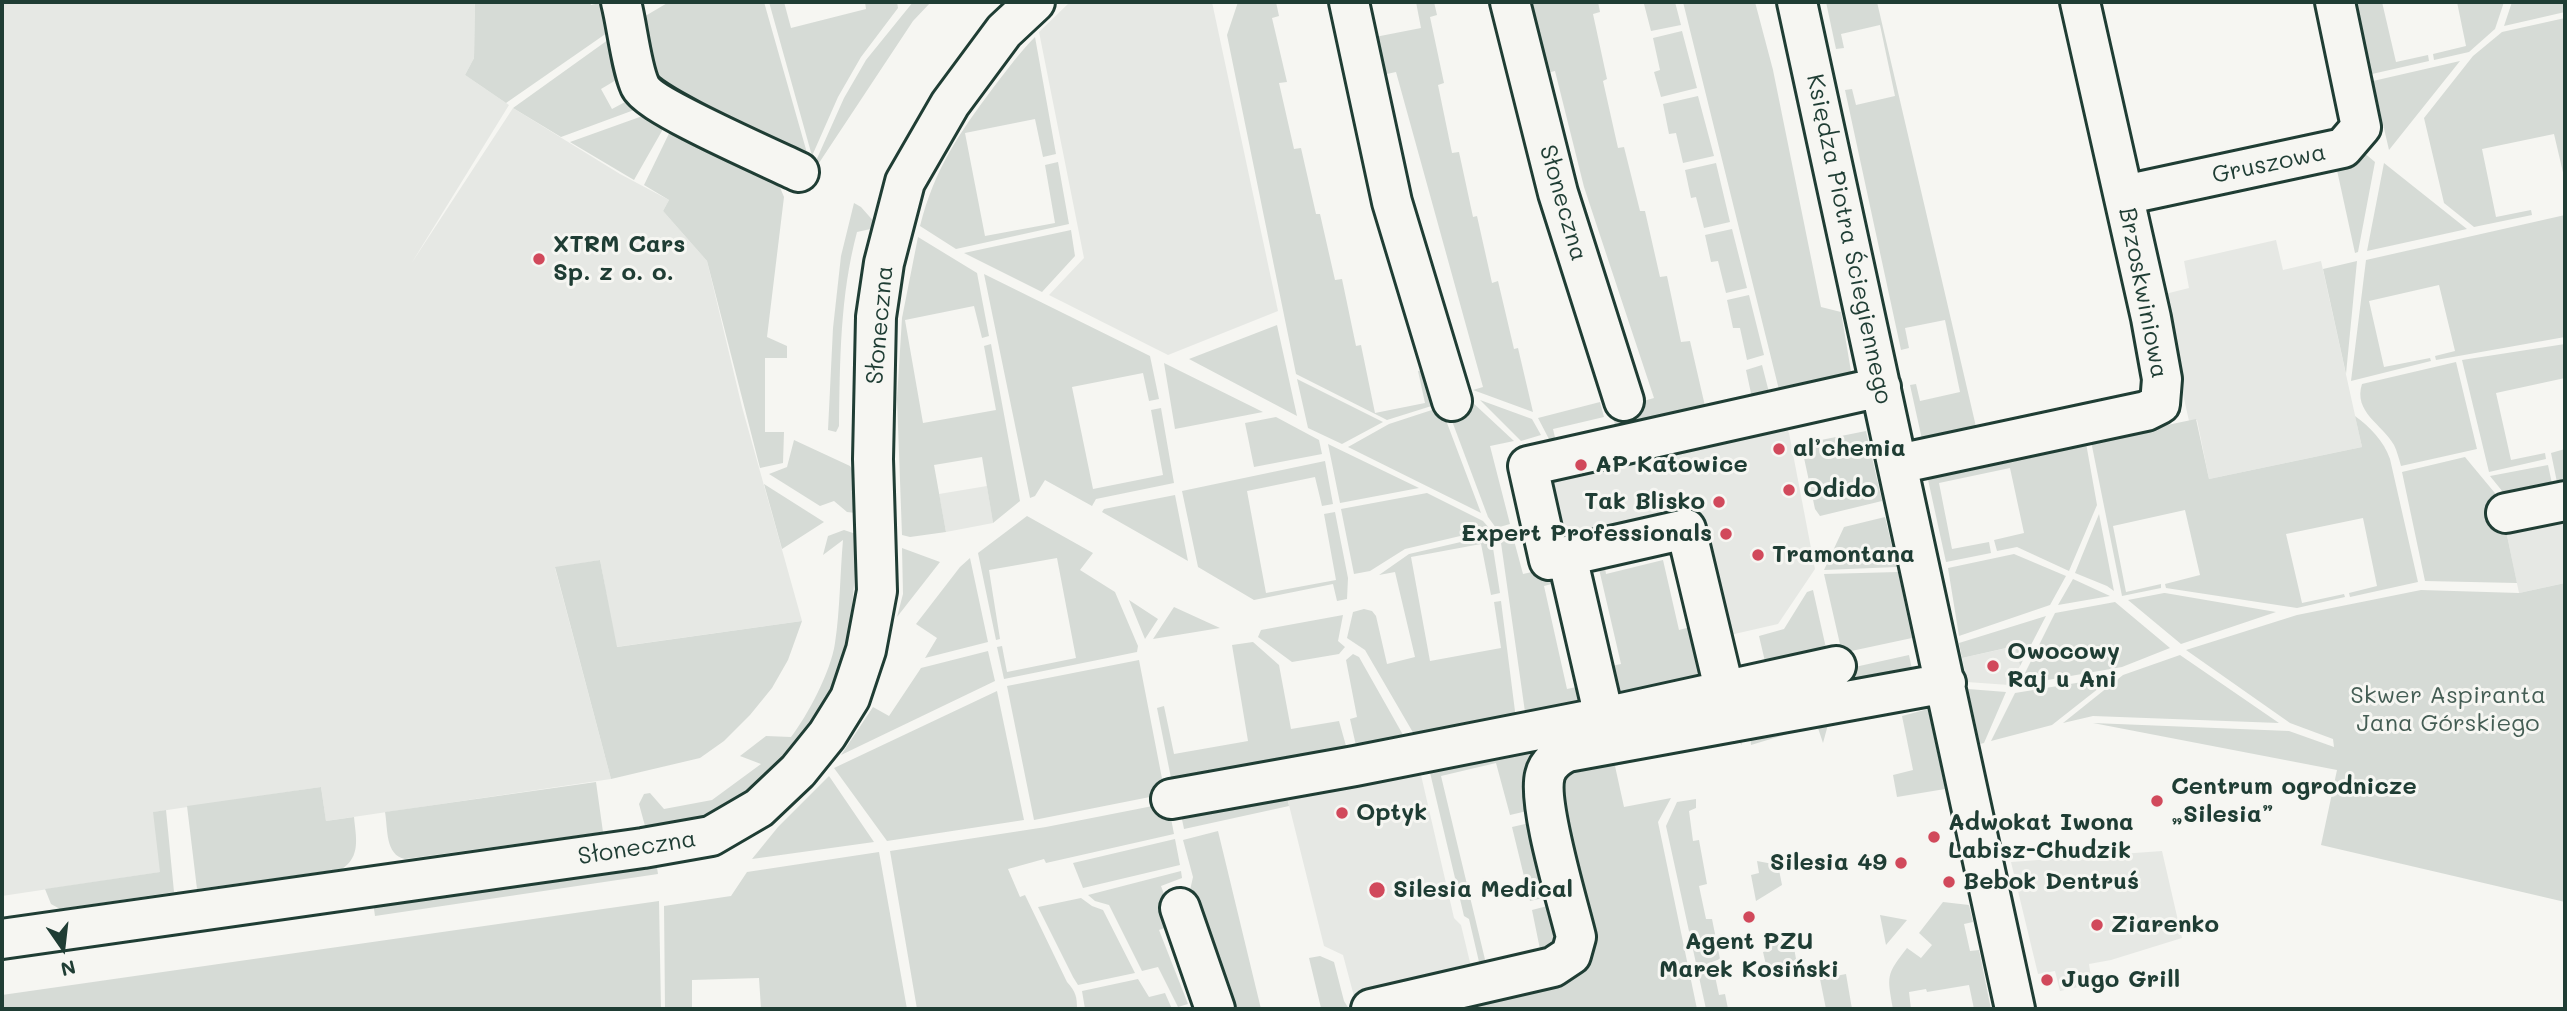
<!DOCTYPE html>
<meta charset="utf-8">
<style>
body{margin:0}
#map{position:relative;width:2567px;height:1011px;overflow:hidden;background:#f6f6f2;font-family:Mali,sans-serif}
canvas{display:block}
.frame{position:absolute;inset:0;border:4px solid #1f3d34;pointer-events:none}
.north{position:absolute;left:28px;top:913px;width:70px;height:70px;-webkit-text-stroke:5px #f6f6f2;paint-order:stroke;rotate:166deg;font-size:19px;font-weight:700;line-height:28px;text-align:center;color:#1f3d34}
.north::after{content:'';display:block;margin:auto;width:24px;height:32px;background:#1f3d34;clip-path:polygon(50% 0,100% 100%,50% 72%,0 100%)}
</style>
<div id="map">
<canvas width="2567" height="1011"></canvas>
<div class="frame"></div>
<div class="north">N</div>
</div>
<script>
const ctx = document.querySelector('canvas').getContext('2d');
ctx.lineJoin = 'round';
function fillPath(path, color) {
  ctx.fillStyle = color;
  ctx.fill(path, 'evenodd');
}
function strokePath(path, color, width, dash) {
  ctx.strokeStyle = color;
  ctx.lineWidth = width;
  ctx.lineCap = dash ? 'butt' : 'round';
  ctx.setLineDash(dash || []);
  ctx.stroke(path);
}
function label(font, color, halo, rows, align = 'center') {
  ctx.font = font + ' Mali,sans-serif';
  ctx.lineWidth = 6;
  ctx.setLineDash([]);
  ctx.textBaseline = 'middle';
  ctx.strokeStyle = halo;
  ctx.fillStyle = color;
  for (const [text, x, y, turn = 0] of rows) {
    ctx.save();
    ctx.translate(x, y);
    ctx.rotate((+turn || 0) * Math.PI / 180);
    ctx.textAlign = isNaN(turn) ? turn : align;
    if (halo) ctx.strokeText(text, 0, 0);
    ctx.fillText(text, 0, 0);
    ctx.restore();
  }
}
fillPath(new Path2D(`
 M2,2H475L474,58L465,75L509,105L411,264L513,108L620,174L669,200L663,211L707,261L742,407L802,621L616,647L600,560L555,568L611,779L326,821L321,787L154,812L161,872L2,896Z
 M1070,2H1212L1278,311L1168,355L1049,295L1084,258L1039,32Z
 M2276,240L2283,270L2321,261L2362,447L2209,479L2197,420L2189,421L2161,295L2189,288L2184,261Z
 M1779,415L1789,433L1815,569L1778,624L1717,638L1689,524L1552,554L1532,470Z
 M987,486L993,523L946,532L939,494Z
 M2565,494V583L2519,593L2501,507Z
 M2016,646L2020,666L2009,685L1967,682L1962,658Z
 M1418,762L1454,918L1461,925L1474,979L1355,1000L1343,955L1324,946L1284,785Z
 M2162,851L2182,938L2111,960L2089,964L2092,984L2060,991L2055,971L2038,974L2011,862Z`), '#e6e8e4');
fillPath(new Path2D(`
 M475,2H590L591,5L604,2L617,26L506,103L465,75L474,58Z
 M669,2H764L809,160L654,94L630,25Z
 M769,2H784L791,28L866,9L865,2H897L898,8L861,57L838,97L812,156Z
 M913,2H931L913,21L817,166L815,163L844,98L866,60Z
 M1238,2H1276L1279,16L1272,18L1287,82L1279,83L1294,149L1301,148L1316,214H1320L1335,280L1342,279L1356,346L1361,345L1375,413L1425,403L1418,371L1430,368L1441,403L1387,420L1296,374L1227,35Z
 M1416,2H1434L1437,15L1430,17L1444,83L1438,85L1452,153L1459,152L1473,217L1477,216L1492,283L1498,281L1514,349L1518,348L1533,412L1473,390L1483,387L1396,72L1368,78L1370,38L1421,28Z
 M1521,2H1598L1600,12L1593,14L1607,79L1603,81L1618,148L1624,147L1640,211H1645L1660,277L1667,276L1681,342L1690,341L1705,406L1752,398L1746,370L1762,365L1772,404L1616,431L1612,410L1654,398L1584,187L1555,71L1538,75Z
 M1649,2H1675L1681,25L1651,31L1644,4Z
 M1683,2H1755L1773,70L1821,307L1841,312L1854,389L1783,406Z
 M1826,2H1877L1977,431L1923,444L1910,385L1916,384L1920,401L1960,392L1945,320L1905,328L1909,348L1901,350L1845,90L1852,89L1856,105L1895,96L1880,25L1841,34L1844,48L1836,49Z
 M2355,2H2382L2396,62L2428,55L2429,61L2372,74Z
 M2457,2H2504L2495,29L2469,52L2434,60L2433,54L2466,46Z
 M2512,2H2565V12L2504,26Z
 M2565,18V181L2554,134L2482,149L2496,217L2531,210L2532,215L2474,227L2444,203L2424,118L2473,56L2502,32Z
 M1682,31L1697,88L1661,97L1654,72L1660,70L1653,38Z
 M619,32L628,73L601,89L612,109L640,94L653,103L561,137L513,108Z
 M1035,37L1056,154L1043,157L1035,119L965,133L985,236L1055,223L1045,165L1058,162L1069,224L956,249L920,226C935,168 958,135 993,88C1007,70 1019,53 1035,37Z
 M2460,61L2389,150L2373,81Z
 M1698,96L1714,156L1683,163L1676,133L1669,134L1663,104Z
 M662,109L671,115L634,180L570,142Z
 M677,117L780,181L779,185L784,197L767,337L787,346V358H765V432H784L783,463L760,468L707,261L663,211L669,200L644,185Z
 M2356,146L2375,162L2358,252L2355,253L2335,161Z
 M1716,163L1730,222L1704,228L1696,197L1691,198L1685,170Z
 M2384,163L2467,229L2367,251Z
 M854,203L861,207L876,224L875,228L857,232C840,296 840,360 839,426L836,432L828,430L833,328L841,256Z
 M2565,215V337L2436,360L2435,356L2455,351L2439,285L2369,301L2384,367L2430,358L2431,361L2351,381L2366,260Z
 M1732,229L1747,288L1726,293L1718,261L1711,262L1705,235Z
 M1071,230L1075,256L1042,292L964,253Z
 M918,237L977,273L989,336L982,338L974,306L905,320L923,423L996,410L984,346L991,344L1020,501L993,523L982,457L934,465L946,532L910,537L902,535L897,399L902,318Z
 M2357,261L2346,374L2323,269Z
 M984,274L1150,356L1159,399L1149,401L1143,373L1072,387L1093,489L1163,475L1151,410L1161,408L1174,483L1096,499L1092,506L1045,480L1035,496L1030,498Z
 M1749,295L1764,355L1747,360L1740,328H1733L1727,300Z
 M1277,325L1297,416L1189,359Z
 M2565,344V378L2496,393L2511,460L2545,453L2546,459L2489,472L2462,360Z
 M2456,362L2477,449L2401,466C2399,459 2397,451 2394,445C2382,424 2353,412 2362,384Z
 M1164,363L1263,412L1175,429Z
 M1297,379L1383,422L1342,444L1308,428Z
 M1480,400L1532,419L1541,435L1521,441Z
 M1471,401L1514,441L1490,446L1510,524L1496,528L1488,517L1446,405Z
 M1600,402L1604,417L1553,429L1557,446L1550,441L1538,418Z
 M1441,407L1481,513L1348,447L1389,424Z
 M2355,416C2370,427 2384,441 2390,459L2418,582L2350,597L2349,593L2377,586L2363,518L2286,534L2302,603L2344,594L2345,597L2297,608L2166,588L2165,584L2200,575L2185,510L2113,526L2126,592L2161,584V588L2122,596L2091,441L2196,419L2209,479L2362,447Z
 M1276,417L1319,440L1322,454L1254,467L1245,423Z
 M1866,431L1882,501L1820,516L1815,509L1801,444Z
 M794,440L850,466L856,476V513L847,512L834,501L820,506L769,474L787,467Z
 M2086,443L2097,505L2069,571L2017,547L1997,551L1994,540L2024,533L2010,468L1939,483L1952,549L1989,542L1991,553L1946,562L1927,475Z
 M1328,444L1419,488L1340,503Z
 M2565,449V490L2559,492L2551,453Z
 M2465,457L2504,504L2501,507L2517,583L2425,581L2402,472Z
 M1325,461L1333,504L1322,506L1315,477L1247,491L1266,593L1336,580L1324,514L1335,512L1348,578L1347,599L1337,601L1333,584L1254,600L1198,567L1182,491Z
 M2548,465L2554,493L2511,502L2490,476Z
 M764,484L824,522L782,549Z
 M1427,493L1483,521L1490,529L1405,549L1370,571L1354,574L1341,509Z
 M1175,495L1188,561L1102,512L1104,509Z
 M2099,514L2114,591L2107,586L2075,573Z
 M1027,516L1093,553L1080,570L1115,592L1138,646L1137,652L1004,679L997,647L1002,646L1007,672L1076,658L1057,558L989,570L1000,639L996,640L978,553Z
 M1885,517L1897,567L1824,570L1844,527Z
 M844,530L856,534C855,581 853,626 839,671C825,714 762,787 722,807C698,820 671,823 645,826L639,804L644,794L650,793L664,809L712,800L761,764L740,756L766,736L791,737C808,715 831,671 835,643C840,610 840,574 843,540L823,555L828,536Z
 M1512,533L1523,574L1541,570L1563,581L1544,586L1567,689L1586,685L1593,713L1527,726L1500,536Z
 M1491,535L1500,593L1491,595L1481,544L1411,557L1430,661L1501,648L1494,602L1501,601L1517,727L1422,748L1365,650L1347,638L1353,612L1364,609L1372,611L1376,616L1387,664L1415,657L1395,572L1379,575L1409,554Z
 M902,548L940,562L897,617L903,594Z
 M2014,554L2066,576L2050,605L1959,636L1948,568Z
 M1603,555L1606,574L1663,560L1679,630L1698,625L1713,687L1612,709L1602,668L1621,664L1596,556Z
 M970,558L988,642L925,658L937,638L916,624L960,567Z
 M600,560L617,647L802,621L788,660L772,688L750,715L724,741L700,758L611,779L555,567Z
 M1898,572L1912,638L1842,653L1824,574Z
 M2073,579L2110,596L2058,605Z
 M2565,583V902L2321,845L2337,770L2093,723L2289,731L2334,747L2333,739L2290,723L2186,650L2297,615L2421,590L2519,593Z
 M1813,590L1828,657L1767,670L1759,636L1784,629L1807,592Z
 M2164,593H2165L2276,612L2181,644L2128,600Z
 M1129,600L1158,619L1145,639Z
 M2115,602L2170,648L2122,667L2019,685L2055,613Z
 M1174,607L1220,628L1153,639Z
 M1343,615L1338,641L1345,647L1339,654L1292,662L1258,637L1261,630Z
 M2046,616L2020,666L2015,646L1962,658L1959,643Z
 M1253,642L1279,665L1291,729L1339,721L1350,760L1174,793L1157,708L1164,706L1174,754L1248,741L1232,645Z
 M988,651L995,681L841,755L873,707L889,716L921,668Z
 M1353,654L1359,657L1411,749L1359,759L1350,719L1357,717L1346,660Z
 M1909,655L1915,683L1733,694Z
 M2180,655L2279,723L2093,716L2063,723L2123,675Z
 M1139,660L1165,794L1034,820L1007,686Z
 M2113,677L2052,725L1991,741L2015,693Z
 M1968,689L2006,692L1984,743L1980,744Z
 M997,691L1024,820L887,841L834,768Z
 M1928,709L1945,789L1897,797L1893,775L1913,770L1902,716Z
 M1829,721L1823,743L1817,725L1751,745L1750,734Z
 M1740,735L1742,745L1735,738L1615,766L1624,807L1671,798L1658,822L1697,1009H1451L1557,970L1555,772Z
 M1522,740L1532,742L1541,778L1540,808L1510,815L1496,763L1441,776L1488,972L1542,959L1532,910L1563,902L1571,939L1568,951L1550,963L1483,979L1469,919L1464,916L1427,760Z
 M829,776L874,842L752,859L778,827Z
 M596,782L603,832L405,859C385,855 388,829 385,812Z
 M1284,785L1289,806L1184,829L1179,805Z
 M321,787L326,821L354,817C356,838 361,856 342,869L197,889L187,806Z
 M1696,799V808L1689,811L1693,841L1699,840L1707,884L1699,886L1706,919H1712L1720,959L1712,962L1719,995L1725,994L1728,1009H1706L1666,826L1677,802Z
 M1168,803L1174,834L1046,863L1044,859L1008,869L1020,897L1025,895L1067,982C1076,992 1077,997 1077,1009H917L890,851L1046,827Z
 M166,810L174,892L60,909L51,904L45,889L160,872L153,812Z
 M1543,820L1561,894L1530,901L1512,827Z
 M1218,831L1261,1009H1220L1186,908L1193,877L1183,840Z
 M1175,839L1180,865L1083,888L1073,863Z
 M879,852L907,1009H761L759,978L692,980V1009H665L664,906L731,896L747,872Z
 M656,861L658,874L375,916L373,902Z
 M1757,861L1778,865L1782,885L1756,901L1751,875L1759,873Z
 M1181,871L1182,878L1161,886L1175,924L1159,930L1188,1004L1178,1007L1158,967L1142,971L1109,905L1095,901L1088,895Z
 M1081,898L1092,906L1103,910L1135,973L1078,985L1073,977L1038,907Z
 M659,901L661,1009H2V995Z
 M1943,902L1969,905L1973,922L1964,924L1970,951L1979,950L1991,1009H1974L1969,985L1927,992L1926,989L1909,992L1911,1009H1893C1887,975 1886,975 1907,948L1921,958L1932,945L1919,933Z
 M1880,915L1907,920L1886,945Z
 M1769,937L1793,942L1796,959L1769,978L1763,952L1772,950Z
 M1320,956L1334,962L1344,1001L1349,1009H1317L1321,1008L1309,958Z
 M1846,974L1852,1009H1826L1820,979Z
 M1138,979L1149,997L1165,993L1172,1009H1085L1082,991Z`), '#d6dbd6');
const minor = new Path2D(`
 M621,2C627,25 631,66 640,86C649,106 773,159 799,172
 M1349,2L1392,202L1452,401
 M1510,2L1558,193L1624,401
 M1797,2L2015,1009
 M2124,195L2343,148L2361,127L2335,2
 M1898,464L2146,411L2160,404L2162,379L2151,318L2080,2
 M2506,513L2565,501
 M1567,556L1604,717
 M1732,722L1686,529L1549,560L1528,466L1881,387
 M1171,799L1355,766L1604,717L1836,666
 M1180,908L1215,1009
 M2,939L643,848L711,836L759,808L798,771L827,735L850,698L866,650L877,591L873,459L876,317L884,263L905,182L950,104L1004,31L1035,2
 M1371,1009L1553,967L1571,955L1576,937C1568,903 1537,804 1545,775C1548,763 1557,757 1567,752L1946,683`);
strokePath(minor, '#1f3d34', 44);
strokePath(minor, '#f6f6f2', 38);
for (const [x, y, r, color] of [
 [539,259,7,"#d1495b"],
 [1779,449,7,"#d1495b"],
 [1581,465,7,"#d1495b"],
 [1789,490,7,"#d1495b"],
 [1719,502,7,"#d1495b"],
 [1726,534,7,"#d1495b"],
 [1758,555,7,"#d1495b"],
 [1993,666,7,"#d1495b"],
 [2157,801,7,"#d1495b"],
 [1342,813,7,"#d1495b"],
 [1934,837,7,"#d1495b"],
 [1901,863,7,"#d1495b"],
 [1949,882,7,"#d1495b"],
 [1377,890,9,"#d1495b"],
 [1749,917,7,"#d1495b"],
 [2097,925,7,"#d1495b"],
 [2047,980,7,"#d1495b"]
]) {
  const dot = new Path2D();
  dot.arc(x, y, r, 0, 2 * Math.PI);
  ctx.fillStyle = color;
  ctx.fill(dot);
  strokePath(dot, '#f6f6f2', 2.5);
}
label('24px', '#1f3d34', '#f6f6f2', [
 ["Gruszowa",2269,164,-12],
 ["Słoneczna",1563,203,74],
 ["Księdza Piotra Ściegiennego",1849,239,78],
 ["Brzoskwiniowa",2143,293,79],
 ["Słoneczna",880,325,-85],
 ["Słoneczna",637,848,-9]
]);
label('bold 24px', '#1f3d34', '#f6f6f2', [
 ["XTRM Cars",553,245],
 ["Sp. z o. o.",553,273],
 ["al’chemia",1793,449],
 ["AP Katowice",1595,465],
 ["Odido",1803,490],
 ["Tak Blisko",1705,502,"right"],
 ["Expert Professionals",1712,534,"right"],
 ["Tramontana",1772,555],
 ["Owocowy",2007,652],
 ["Raj u Ani",2007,680],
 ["Centrum ogrodnicze",2171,787],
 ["„Silesia”",2171,815],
 ["Optyk",1356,813],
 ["Adwokat Iwona",1948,823],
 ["Labisz-Chudzik",1948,851],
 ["Silesia 49",1887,863,"right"],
 ["Bebok Dentruś",1963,882],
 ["Silesia Medical",1393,890],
 ["Ziarenko",2111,925],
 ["Agent PZU",1749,942,"center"],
 ["Marek Kosiński",1749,970,"center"],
 ["Jugo Grill",2061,980]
], 'left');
label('24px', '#445d54', '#f6f6f2', [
 ["Skwer Aspiranta",2448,696],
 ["Jana Górskiego",2448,724]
]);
</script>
